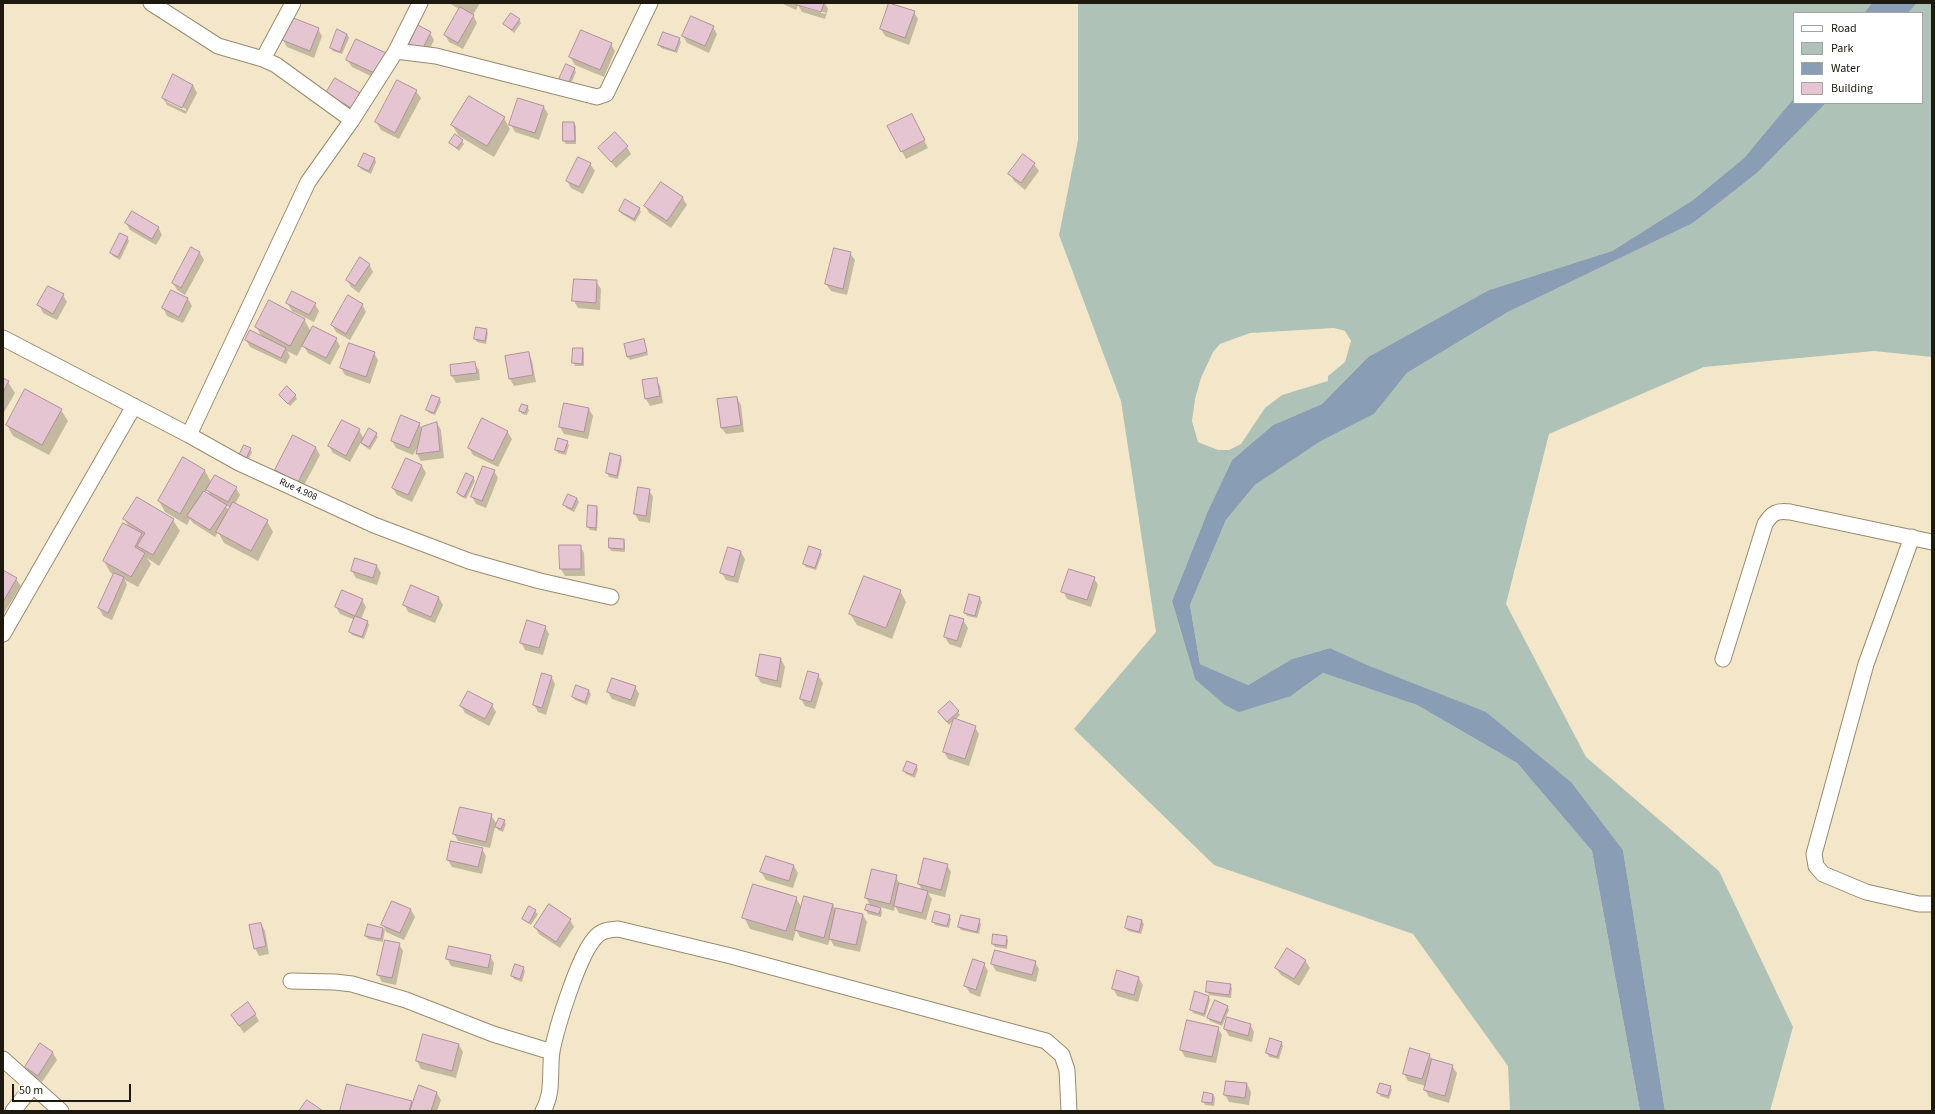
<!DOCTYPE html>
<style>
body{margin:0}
#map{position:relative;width:1935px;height:1114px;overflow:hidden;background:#f4e7c9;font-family:"Source Sans 3",sans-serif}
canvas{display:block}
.frame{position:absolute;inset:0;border:4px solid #1e190e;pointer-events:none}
.legend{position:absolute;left:1793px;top:12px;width:130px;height:92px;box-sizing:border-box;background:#fff;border:1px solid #a5a39f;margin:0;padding:5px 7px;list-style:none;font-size:12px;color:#1e190e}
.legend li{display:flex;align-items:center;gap:8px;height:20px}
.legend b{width:20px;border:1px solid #a5a39f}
.scale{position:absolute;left:12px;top:1084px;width:119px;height:18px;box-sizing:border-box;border:2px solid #1e190e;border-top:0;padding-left:5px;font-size:12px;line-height:14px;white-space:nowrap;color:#1e190e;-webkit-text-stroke:3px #fff;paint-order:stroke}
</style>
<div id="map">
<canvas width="1935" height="1114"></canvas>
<div class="frame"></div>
<ul class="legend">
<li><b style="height:5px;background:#fff"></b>Road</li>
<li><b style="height:11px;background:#afc2b7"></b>Park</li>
<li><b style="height:11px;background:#899db4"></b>Water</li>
<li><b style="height:11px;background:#e5c5d2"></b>Building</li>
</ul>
<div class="scale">50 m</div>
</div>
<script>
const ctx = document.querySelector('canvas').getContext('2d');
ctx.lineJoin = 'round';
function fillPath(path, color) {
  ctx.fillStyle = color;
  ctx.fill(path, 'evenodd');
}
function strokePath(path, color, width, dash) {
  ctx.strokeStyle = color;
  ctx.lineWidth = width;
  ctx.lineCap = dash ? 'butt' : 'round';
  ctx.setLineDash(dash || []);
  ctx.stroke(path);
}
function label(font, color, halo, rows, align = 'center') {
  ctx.font = font + ' "Source Sans 3",sans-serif';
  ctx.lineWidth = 3.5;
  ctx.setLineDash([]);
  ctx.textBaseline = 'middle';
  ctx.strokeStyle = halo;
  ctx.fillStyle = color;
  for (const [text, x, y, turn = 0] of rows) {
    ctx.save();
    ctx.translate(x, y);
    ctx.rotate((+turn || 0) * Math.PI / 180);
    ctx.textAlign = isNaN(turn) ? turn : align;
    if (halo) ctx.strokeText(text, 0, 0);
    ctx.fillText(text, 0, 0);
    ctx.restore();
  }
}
fillPath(new Path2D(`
 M1078,3H1872L1864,13H1794V98L1744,158L1693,200L1612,251L1489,290L1368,357L1322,404L1273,425L1232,460L1207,513L1172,601L1195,679L1291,696L1323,673L1417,705L1517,763L1592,851L1640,1111H1510L1508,1066L1413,934L1214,865L1074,729L1156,632L1121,401L1059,235L1078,140ZM1334,328L1345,331L1351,341L1345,362L1328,376V381L1282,395L1265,408L1241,444L1229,450H1218L1198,442L1192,421L1195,399L1201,378L1213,352L1220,344L1250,333Z
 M1917,3H1932V357L1874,351L1704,367L1549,434L1506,604L1586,757L1719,871L1793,1027L1770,1111H1665L1623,850L1572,783L1372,667L1330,648L1292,659L1248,685L1200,664L1190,605L1226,520L1255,485L1321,441L1374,414L1407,373L1508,312L1693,223L1757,173L1826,103H1922V13H1908Z`), '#afc2b7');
fillPath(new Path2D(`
 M1872,3H1917L1908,13H1864Z
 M1794,98V103H1826L1757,173L1693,223L1508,312L1407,373L1374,414L1321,441L1255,485L1226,520L1190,605L1200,664L1248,685L1292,659L1330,648L1372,667L1486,712L1572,783L1623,850L1665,1111H1640L1592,851L1517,763L1417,705L1323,673L1291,696L1239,712L1225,705L1195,679L1172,601L1207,513L1232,460L1273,425L1322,404L1368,357L1489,290L1612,251L1693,200L1744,158Z`), '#899db4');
fillPath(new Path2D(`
 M449,3H480L473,15L477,23L463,49L449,42L445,35L459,9Z
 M781,3H825L828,9L825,19L802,12L798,5L796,10ZM802,5L826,13L825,14L802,7Z
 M890,3L914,12L918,19L909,45L885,36L881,29Z
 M519,20L521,23L514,33L504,24Z
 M713,27L717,34L709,53L687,43L683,36Z
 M318,29L322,36L314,58L287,47L283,40Z
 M430,33L434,40L426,57L414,51L410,44Z
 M347,34L349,38L342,54L333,51L331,48Z
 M679,39L681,42L677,53L661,48L659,44Z
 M356,41L381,81L352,67L347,60Z
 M611,44L615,51L604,77L575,65L570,57Z
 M574,69L576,72L570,86L562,82L560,79Z
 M193,85L197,93L186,114L167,105L163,98ZM167,99L186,109V111L167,102Z
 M416,91L421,98L399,139L381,130L376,122Z
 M327,93L365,102L357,116Z
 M544,107L548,114L539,140L515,132L511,125Z
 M504,118L510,129L494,157L459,136L452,125Z
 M564,123H574L576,126V144H566L564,141Z
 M915,123L928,148L906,159L889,127Z
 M462,141L464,144L459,151L450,143Z
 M627,147L631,154L616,168L599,148Z
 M365,155L375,159L376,162L371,174L361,169L359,166Z
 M1023,156L1034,164L1039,171L1025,190L1014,181L1010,174Z
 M590,164L595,171L583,194L571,188L567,181Z
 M661,183L683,198L687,205L671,228L649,213L645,206Z
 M639,208L641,212L635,222L622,214L620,211Z
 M126,223L158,227L162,235L156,245L130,230Z
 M127,237L129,241L120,260L113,256L111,253Z
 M200,253L204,260L185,295L177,290L173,283Z
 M850,253L855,260L847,295L831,291L826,284Z
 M369,264L373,272L359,293L351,287L347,280Z
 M574,281H596L601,289L600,310L578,308L574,301Z
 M172,291L188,299L192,306L183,323L167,316L163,308Z
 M63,295L67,302L57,320L43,313L39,305Z
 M287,303L315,304L319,311L314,322L292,311Z
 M362,304L366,312L350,340L336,332L332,325Z
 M304,319L311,332L336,339L340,346L330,365L308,353L303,345L297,356L287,351L290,356L286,364L250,347L246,340L262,337L256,327Z
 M486,330L488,333L486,344L477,342L475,339Z
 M644,340L648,355L630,360L628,357Z
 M582,349L584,352V366H575L574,363Z
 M374,353L378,360L370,384L345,375L341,368Z
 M528,353L532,361L536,382L514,386L510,379L506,357Z
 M474,363L479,370L480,380L456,383L452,376L451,366Z
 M3,379L8,382L15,393L3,414Z
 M656,379L660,386L663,403L650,406L646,399Z
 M280,395H295L297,399L290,406Z
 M439,398L441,402L435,415L429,413L427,410Z
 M737,398L741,405L744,432L726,434L721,427Z
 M527,407L529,410L527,415L522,414L520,411Z
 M589,409L593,416L588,439L564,434L560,427Z
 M61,410L68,421L49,455L13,436L7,425Z
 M437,423L441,430L444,458L421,461L417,454L420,443L413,455L396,448L392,441L419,424L422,428Z
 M359,430L364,439L376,434L378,437L370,450L364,446L361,442L350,462L333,453L329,446Z
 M507,431L512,439L498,467L473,455L469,448Z
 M293,436L316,448L320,455L302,489L280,477L276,470Z
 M567,442L569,445L566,455L558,453L556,450Z
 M250,449L252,452L247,463L241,461Z
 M611,454L621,457L622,460L618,479L609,477L607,473Z
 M183,458L205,471L211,482L236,488L240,495L235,504L267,521L273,532L258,561L224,543L218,532L215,537L193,523L190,519L187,525L165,512L159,501ZM207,489L211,497L205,493ZM225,505L231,508L229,511Z
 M407,459L422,466L426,473L412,502L397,495L393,488Z
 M494,471L498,478L486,508L476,504L472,497Z
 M473,477L475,481L466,499L460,496L458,493Z
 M649,490L653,497L650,523L639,521L635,514Z
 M577,498L579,502L574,512L566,508L565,505Z
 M589,506L596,507L598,510L597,531L590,530L588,527Z
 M124,519L173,520L180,531L159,566L147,558L151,564L138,587L125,580L127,585L112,620L103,616L99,608L114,575L110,572L104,561L129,527Z
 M624,540L625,543V552L611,551L610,548Z
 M580,546L584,553L585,576H565L561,569Z
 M820,551L822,554L816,570L806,567L804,564Z
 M741,552L745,559L738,583L726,580L721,572Z
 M377,566L381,573L377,585L356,578L352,571Z
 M3,571L16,579L21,586L4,613Z
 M1094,578L1098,585L1091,607L1067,599L1063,591Z
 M411,587L439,598L443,605L435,623L408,612L404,604Z
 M900,591L906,602L892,639L857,625L850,614Z
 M970,596L980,598L982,602L977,618L967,616L965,612Z
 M362,600L366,607L361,619L367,621L369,625L364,639L352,635L350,632L355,620L340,614L336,607Z
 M963,620L968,628L961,648L949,644L945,637Z
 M545,627L549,634L543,655L525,650L521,642Z
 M761,655L781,659L785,667L781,688L761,683L757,676Z
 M818,675L823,683L815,709L805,706L801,699Z
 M551,676L555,684L546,715L538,712L534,705Z
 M635,687L639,694L635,707L612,699L608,692Z
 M589,691L591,694L587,705L575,700L573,697Z
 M492,705L496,712L489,726L465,713L461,706Z
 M939,712H958L960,715L955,720L975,727L979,734L969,766L948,759L944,752L954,720L949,725Z
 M916,766L918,769L915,778L906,774L904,771Z
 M491,815L496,823L490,848L458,841L454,834Z
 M504,821L506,824L503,832L498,830L496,827Z
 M482,849L486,856L482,874L452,867L448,860Z
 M947,865L951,872L945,897L928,893L932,899L926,920L899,913L895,906L894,911L880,907L882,912L881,917L868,914L866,910L870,906L866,897L896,876L900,885L922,890L919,884Z
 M794,866L798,873L793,888L766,880L761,872Z
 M796,898L802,908L833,904L836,911L863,915L867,922L860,952L834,946L830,939L828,945L800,937L796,930L793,941L750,929L744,917Z
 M393,902L411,910L415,917L404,940L386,932L385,929L383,942L368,939L366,936L368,926L385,929L382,925Z
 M529,907L538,914L531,925L523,919Z
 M949,916L951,919L949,928L935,925L933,921Z
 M570,920L574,927L560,948L539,934L535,927Z
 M979,920L981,924L979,934L961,930L959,927Z
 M1142,921L1144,924L1141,934L1128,931L1126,928Z
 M261,924L265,931L269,954L259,956L255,948Z
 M1006,937L1008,940L1007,949L995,947L993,944Z
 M399,944L403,951L396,985L382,982L378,974Z
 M490,956L494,963L492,975L451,966L447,958Z
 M1305,960L1310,968L1299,986L1281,975L1276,968Z
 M1035,962L1039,969L1036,982L996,971L992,964Z
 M984,964L988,971L980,997L970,993L965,986Z
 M523,968L525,971L522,982L514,979L512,976Z
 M1138,977L1143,985L1138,1002L1117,996L1113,988Z
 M1230,985L1232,988L1231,998L1209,995L1207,991Z
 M1209,997L1210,1000L1205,1017L1193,1013L1191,1009Z
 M1227,1006L1229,1010L1222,1026L1210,1021L1208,1018Z
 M255,1014L259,1021L244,1033L232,1016Z
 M1250,1024L1254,1032L1252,1042L1229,1036L1225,1029Z
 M1218,1028L1222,1035L1216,1063L1185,1057L1181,1050Z
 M424,1035L459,1045L463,1052L456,1078L421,1069L417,1061Z
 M1281,1042L1283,1046L1279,1059L1269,1057L1267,1053Z
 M40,1045L53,1053L57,1060L42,1082L30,1074L26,1067Z
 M1429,1055L1433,1060L1452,1066L1457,1073L1449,1103L1429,1097L1425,1090L1426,1086L1408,1081L1404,1074Z
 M1227,1082L1247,1084L1251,1092L1249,1105L1229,1102L1225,1095Z
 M1390,1087L1392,1090L1389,1099L1380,1096L1379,1093Z
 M437,1093L441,1100L437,1111H341L411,1102L413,1105Z
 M1213,1094L1215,1098L1214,1106L1205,1105L1203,1101Z`), '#0003');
const building = new Path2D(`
 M797,3H824L821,12L797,5Z
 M889,3L915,11L905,38L880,29Z
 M460,7L474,15L458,43L444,35Z
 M511,13L520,19L512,30L503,24Z
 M691,16L714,26L705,46L682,36Z
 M291,17L319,28L310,51L282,40Z
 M418,25L431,32L422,50L409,44Z
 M337,29L347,34L340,52L330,48Z
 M581,30L612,43L600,70L569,57Z
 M663,32L680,38L675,51L658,45Z
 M356,39L386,53L377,74L346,60Z
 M566,64L575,68L568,84L559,79Z
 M173,74L193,85L182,108L162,98Z
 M335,78L362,94L353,109L326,93Z
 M397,80L417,90L395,133L375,122Z
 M469,96L505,117L487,146L451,125Z
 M518,98L544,106L535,133L509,125Z
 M912,114L925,140L901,152L887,126Z
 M563,122H574L575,141H563Z
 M615,132L628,146L611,162L598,148Z
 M455,134L463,140L457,148L449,143Z
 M364,153L375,158L369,171L358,166Z
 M1023,154L1035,163L1021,183L1008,174Z
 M578,157L591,163L579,187L566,181Z
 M661,182L683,197L667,221L644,206Z
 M625,199L640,208L634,219L619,211Z
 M132,211L159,227L152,239L125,223Z
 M120,233L128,237L118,257L110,253Z
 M191,247L200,252L181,288L172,283Z
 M834,248L851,252L843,289L825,284Z
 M360,257L370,264L355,286L346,280Z
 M574,279L597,280L596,303L572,301Z
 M48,286L64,294L53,314L37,305Z
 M171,290L188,298L179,317L162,308Z
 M292,291L316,303L309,315L286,303Z
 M348,295L363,304L346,334L331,325Z
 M269,300L305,319L290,346L255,327Z
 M313,326L337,338L326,358L302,346Z
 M476,327L487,329L485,341L474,339Z
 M250,330L286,348L281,358L245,340Z
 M644,339L647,352L627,357L624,344Z
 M349,343L375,352L366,377L340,368Z
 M573,348H583L582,364L572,363Z
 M529,352L533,375L509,379L505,356Z
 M475,362L477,373L451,376L450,365Z
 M3,378L9,381L3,392Z
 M657,378L660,396L645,399L642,380Z
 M287,386L296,395L288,404L279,395Z
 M25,389L62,409L42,445L6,425Z
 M432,395L440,398L434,413L426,410Z
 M737,397L741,425L721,428L717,399Z
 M564,403L589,408L584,432L559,427Z
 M522,404L528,406L525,413L519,411Z
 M401,415L420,423L409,448L391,441Z
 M482,418L508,431L493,461L468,448Z
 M342,420L360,429L346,456L328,446Z
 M437,422L440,451L416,454L422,427Z
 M369,428L377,433L369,447L361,443Z
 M293,435L316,447L298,482L275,470Z
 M558,438L568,441L564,452L555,450Z
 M244,445L251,448L245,461L238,458Z
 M610,453L621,456L617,476L606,473Z
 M183,457L205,470L180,514L158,501Z
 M406,458L422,465L408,495L392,488Z
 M483,466L495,470L482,501L471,497Z
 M466,473L474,477L464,497L457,493Z
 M215,475L237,487L228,502L206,490Z
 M638,487L650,489L646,516L634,514Z
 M204,491L227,505L210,530L187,516Z
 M568,494L577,498L572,509L563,505Z
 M137,497L174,519L153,555L137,546L145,533L123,519Z
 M233,502L268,520L251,551L216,532Z
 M588,505L597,506L596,528L587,527Z
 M123,523L142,533L135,547L145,553L131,577L103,561Z
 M609,538L624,539V549L609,548Z
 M559,545H581V569H560Z
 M809,546L821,550L815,568L803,564Z
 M728,547L741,551L734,577L720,573Z
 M355,558L377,565L373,578L351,571Z
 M1069,569L1095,577L1087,600L1061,592Z
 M3,570L17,578L3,602Z
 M114,573L124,577L108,613L98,608Z
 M864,576L901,590L886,628L849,614Z
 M411,585L439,597L431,617L403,605Z
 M342,590L363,599L355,616L335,607Z
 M969,594L980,597L975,616L964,613Z
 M950,615L964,619L957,641L944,637Z
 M355,616L368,621L362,637L349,632Z
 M527,620L546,626L539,648L520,643Z
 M760,654L781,658L777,681L756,676Z
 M808,671L819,674L811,702L800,699Z
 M542,673L552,676L542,708L533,705Z
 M612,678L636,686L631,700L607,692Z
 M576,685L589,690L585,702L572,697Z
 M468,691L493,704L485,719L460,706Z
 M950,701L959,711L947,722L938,712Z
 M954,718L976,726L965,759L943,752Z
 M907,761L917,765L913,775L903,771Z
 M460,807L492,814L486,842L453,834Z
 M499,818L505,820L501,829L495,827Z
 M451,841L483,848L478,867L447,860Z
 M766,856L794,865L789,881L760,872Z
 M924,858L948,864L941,890L918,884Z
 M872,869L897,875L890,904L865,898Z
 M899,883L928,891L922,913L894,906Z
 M753,884L797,897L786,931L742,918Z
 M804,896L833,904L824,938L795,930Z
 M392,901L411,909L400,933L381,925Z
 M549,904L571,919L556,942L534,927Z
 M867,904L881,908L879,914L865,910Z
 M529,906L536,910L529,923L522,919Z
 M836,908L863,914L856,945L829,939Z
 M935,911L950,915L947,926L932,922Z
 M961,915L980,919L977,932L958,927Z
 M1128,916L1142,920L1139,932L1125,928Z
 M261,923L266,946L254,949L249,925Z
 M368,924L383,928L381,939L365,936Z
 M993,934L1007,936L1006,946L992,944Z
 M385,940L400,943L392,978L377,975Z
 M449,946L491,955L488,968L446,959Z
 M1287,948L1306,960L1294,979L1275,968Z
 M995,950L1036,961L1032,975L991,964Z
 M973,959L985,963L976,990L964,986Z
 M515,964L524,967L520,979L511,976Z
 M1117,970L1139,977L1134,995L1112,989Z
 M1207,981L1231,984L1229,995L1206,992Z
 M1195,991L1209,996L1204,1014L1190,1010Z
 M1215,1000L1228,1006L1221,1023L1207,1018Z
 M248,1002L256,1014L239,1026L231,1015Z
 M1227,1017L1251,1024L1248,1036L1224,1029Z
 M1187,1020L1219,1027L1212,1057L1180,1050Z
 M423,1034L459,1044L452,1071L416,1061Z
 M1270,1038L1282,1042L1277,1057L1266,1053Z
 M40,1043L53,1052L38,1076L25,1067Z
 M1410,1048L1430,1054L1422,1079L1403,1074Z
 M1432,1059L1453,1065L1445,1096L1424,1090Z
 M1226,1081L1247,1083L1245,1098L1224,1095Z
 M1380,1083L1391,1086L1388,1096L1377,1093Z
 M347,1084L412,1101L409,1111H340Z
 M419,1085L437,1092L431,1111H410Z
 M1204,1092L1213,1094L1212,1103L1202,1102Z
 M307,1100L323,1111H299Z`);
fillPath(building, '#e5c5d2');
strokePath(building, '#b0909d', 1);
const minor = new Path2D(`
 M151,3L218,46L263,59L276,65L352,120
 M396,51L436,56L597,97L606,94L650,3
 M263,59L293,3
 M3,338L189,435L239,463L374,525L469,561L540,581L611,597
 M189,435L308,182L352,120L396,51L420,3
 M1912,537L1866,664L1814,854L1816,866L1823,874L1866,892L1919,904H1932
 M3,634L134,406
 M1723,659L1765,524C1772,513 1777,510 1790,512L1932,542
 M291,981L335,982L352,984L406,1000L493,1034L552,1052
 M3,1059L61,1111
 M13,1111L33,1086
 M543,1111C554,1092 549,1072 552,1051C557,1026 578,958 594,939C601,930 608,930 618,929L731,956L1046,1041L1062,1055L1067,1070L1069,1111`);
strokePath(minor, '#978c70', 17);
strokePath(minor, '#fff', 15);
label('10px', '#1e190e', '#fff', [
 ["Rue 4.908",298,490,24]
]);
</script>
